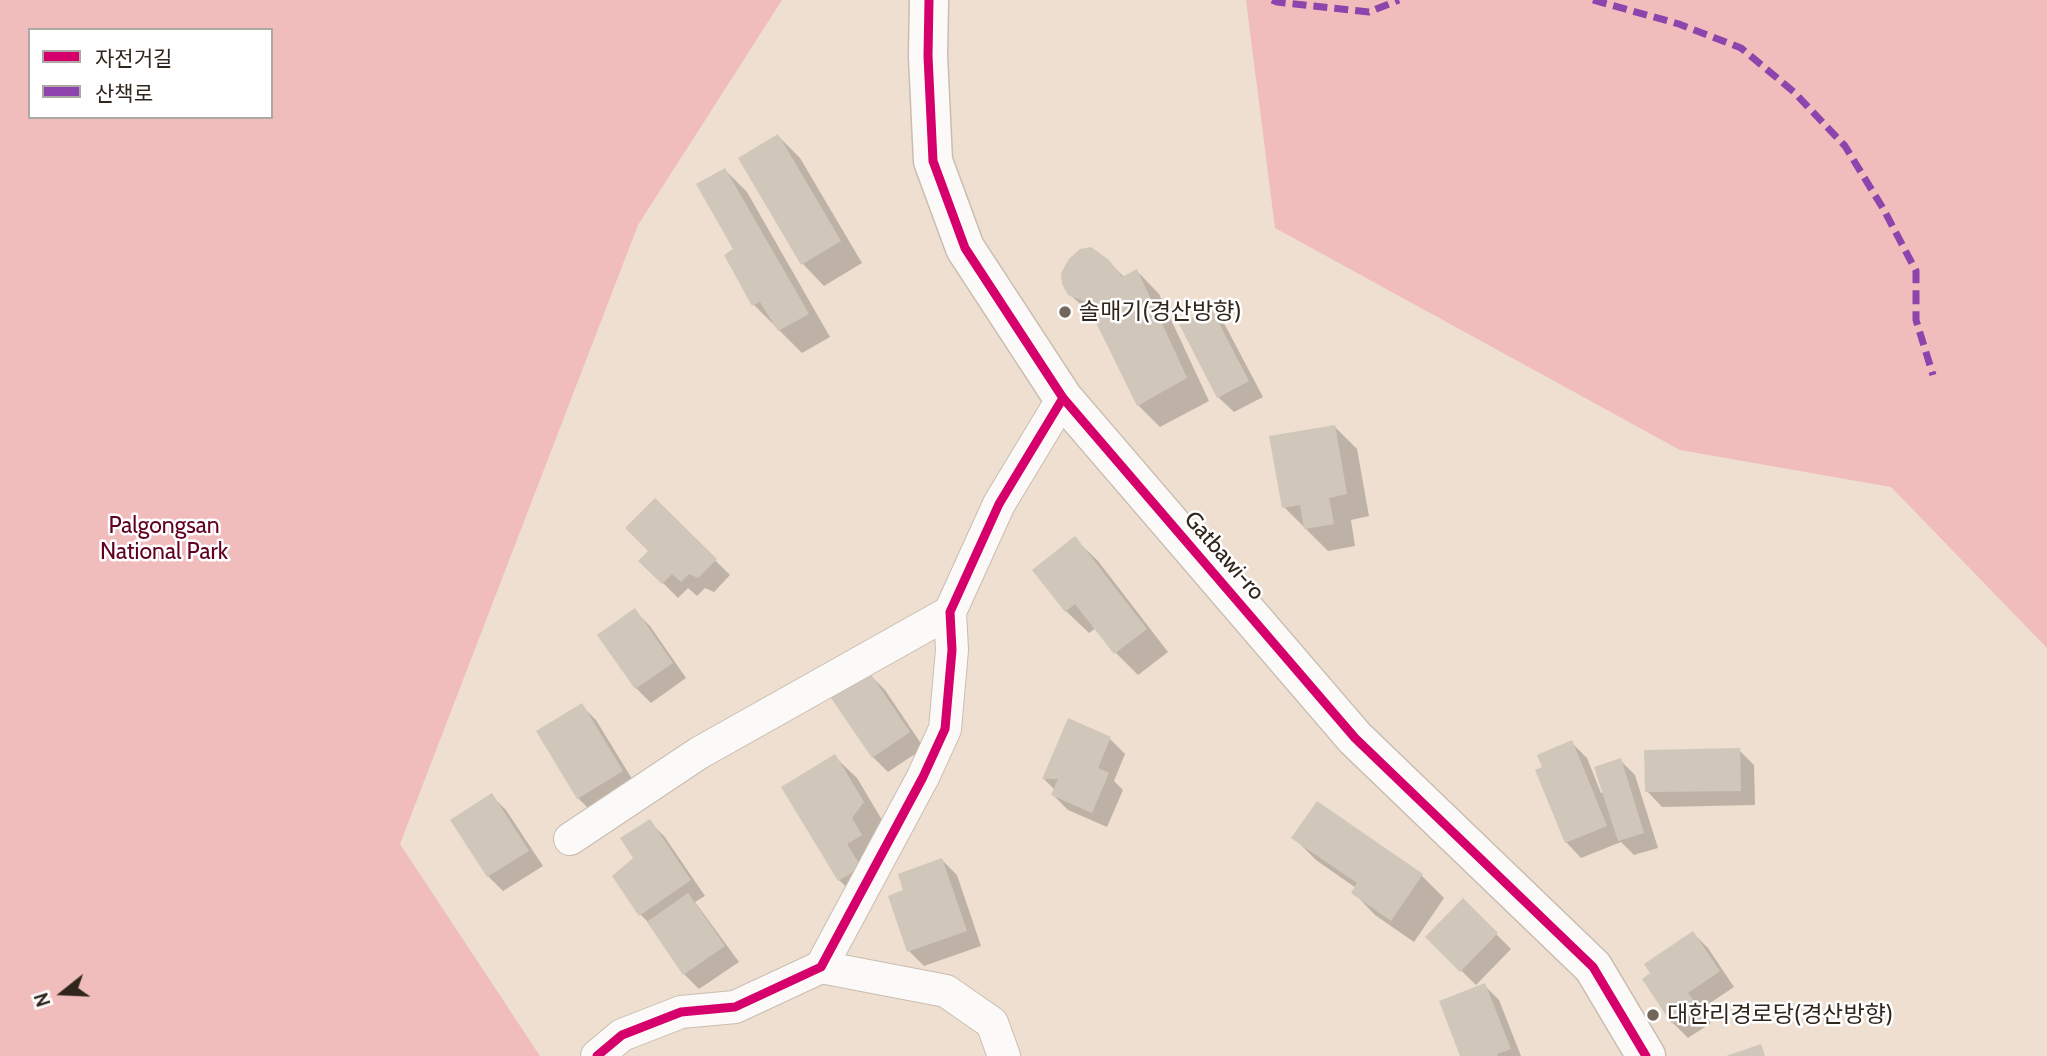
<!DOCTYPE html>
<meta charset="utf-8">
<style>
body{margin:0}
#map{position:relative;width:2047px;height:1056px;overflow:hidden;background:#eedfd0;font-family:Cabin,"Noto Sans KR",sans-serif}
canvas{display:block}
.legend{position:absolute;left:28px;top:28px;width:245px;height:91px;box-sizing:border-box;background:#fff;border:2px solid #aca8a4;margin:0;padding:9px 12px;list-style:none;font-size:21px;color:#30261c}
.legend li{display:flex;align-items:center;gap:14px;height:35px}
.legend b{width:35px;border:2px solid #aca8a4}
.north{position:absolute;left:28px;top:958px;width:70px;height:70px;-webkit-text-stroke:5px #fff;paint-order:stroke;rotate:252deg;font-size:19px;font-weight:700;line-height:28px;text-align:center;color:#30261c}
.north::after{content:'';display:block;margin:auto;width:24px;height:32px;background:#30261c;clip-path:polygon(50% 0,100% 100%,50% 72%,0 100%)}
</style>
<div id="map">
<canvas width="2047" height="1056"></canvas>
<ul class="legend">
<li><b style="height:9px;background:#d6006c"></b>자전거길</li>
<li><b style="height:9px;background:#8e44ad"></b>산책로</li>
</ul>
<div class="north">N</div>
</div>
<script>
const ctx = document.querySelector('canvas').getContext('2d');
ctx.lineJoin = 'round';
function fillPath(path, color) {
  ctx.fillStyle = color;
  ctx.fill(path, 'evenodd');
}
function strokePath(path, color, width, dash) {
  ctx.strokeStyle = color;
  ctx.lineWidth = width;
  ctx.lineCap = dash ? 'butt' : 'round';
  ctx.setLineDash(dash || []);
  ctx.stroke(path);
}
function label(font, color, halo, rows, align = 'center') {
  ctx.font = font + ' Cabin,"Noto Sans KR",sans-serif';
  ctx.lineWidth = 5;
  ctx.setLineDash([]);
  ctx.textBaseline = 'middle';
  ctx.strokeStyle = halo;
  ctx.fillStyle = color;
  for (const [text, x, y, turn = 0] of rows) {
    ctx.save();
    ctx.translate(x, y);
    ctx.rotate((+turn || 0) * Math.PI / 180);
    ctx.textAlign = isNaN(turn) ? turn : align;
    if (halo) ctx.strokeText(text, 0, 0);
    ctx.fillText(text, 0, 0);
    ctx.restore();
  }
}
fillPath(new Path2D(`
 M0,0H782L638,225L400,844L540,1056H0ZM30,30H271V117H30Z
 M1246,0H2047V648L1891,487L1680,450L1275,228Z`), '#f0bdbc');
fillPath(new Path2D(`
 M778,136L800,158L862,263L824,286L802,263Z
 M725,170L747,192L830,337L802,353L754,305L735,249Z
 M1108,261L1124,277L1137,271L1159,294L1209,401L1160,427L1138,405L1096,318L1069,294Z
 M1210,310L1225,325L1263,397L1234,412L1218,397Z
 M1334,426L1357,449L1369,516L1351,520L1355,546L1328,551L1284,507Z
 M655,501L730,575L714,592L705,588L697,596L688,588L678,598L641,561L650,551Z
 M1075,539L1098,561L1168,652L1138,675L1116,653L1096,628L1089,633L1066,611L1034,571Z
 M635,611L650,626L686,678L651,703L636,688Z
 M870,675L885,690L924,748L888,772L873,757Z
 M581,705L596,720L637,787L593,813L578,798Z
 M1069,720L1110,739L1125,754L1114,781L1123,790L1107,827L1068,810L1053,795L1055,790L1044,779Z
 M1572,743L1587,758L1601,793L1604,792L1620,760L1635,775L1658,848L1634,855L1621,842L1581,858L1566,842L1537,771Z
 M1739,750L1754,765L1755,805L1662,807L1647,791Z
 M834,756L857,778L885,825L868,867L882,890L862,902L839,880Z
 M491,795L506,810L543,866L503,891L488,876L452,820Z
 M649,821L664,836L705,896L695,902L739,962L699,989L684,974L652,926L641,915L635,858Z
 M1294,838L1422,876L1444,898L1414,942L1375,915L1353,892L1356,888L1316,860Z
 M942,860L957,875L981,946L924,966L909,951L905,892Z
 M1463,901L1511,949L1476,985L1427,937Z
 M1693,933L1708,948L1734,987L1701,1009L1711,1023L1688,1038L1673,1023L1644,980Z
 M1484,985L1499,1000L1521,1056H1462Z`), '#0003');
fillPath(new Path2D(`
 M778,134L841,241L801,265L738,158Z
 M725,168L809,314L778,331L760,302L752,306L724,255L733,249L696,184Z
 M1091,247L1109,260L1122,277L1137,269L1187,378L1137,406L1086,302L1068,295L1062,284L1061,273L1069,259L1080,249Z
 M1211,308L1249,381L1217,398L1179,324Z
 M1335,425L1347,494L1329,498L1334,524L1304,529L1300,505L1282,508L1269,436Z
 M655,498L717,559L698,578L689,574L681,582L672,574L662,584L638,561L648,551L625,528Z
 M1075,536L1147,629L1114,654L1075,604L1065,612L1032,570Z
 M635,608L673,663L635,689L597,635Z
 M870,673L910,732L872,758L831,698Z
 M582,703L623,771L577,799L536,731Z
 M1068,718L1111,737L1098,768L1109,773L1092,813L1051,795L1058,779H1042Z
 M1572,740L1607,826L1565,843L1535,770L1542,767L1537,755Z
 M1740,748L1741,791L1645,792L1644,750Z
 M835,754L864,802L852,818L862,835L847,844L861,867L838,881L781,787Z
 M1621,758L1644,833L1618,841L1594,767Z
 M492,793L529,851L487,877L450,820Z
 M1317,801L1423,874L1391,921L1351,893L1357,883L1291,838Z
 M650,819L691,880L639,916L612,876L633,858L620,838Z
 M942,858L967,931L907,952L888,896L903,890L898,874Z
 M688,893L725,946L683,975L647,922Z
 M1463,898L1498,933L1460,972L1425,937Z
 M1693,931L1720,971L1688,993L1698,1007L1672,1024L1642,979L1650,973L1644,964Z
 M1485,983L1511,1049L1497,1054L1498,1056H1460L1439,1001Z
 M1761,1044L1765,1056H1726Z`), '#d0c7ba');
const minor = new Path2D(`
 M570,839L699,753L950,612
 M821,967L946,991L992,1023L1004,1056
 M597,1056L622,1035L681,1012L735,1007L821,967L923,777L945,729L952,650L950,612L999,504L1063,398`);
const tertiary = new Path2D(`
 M929,0L928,56L933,161L965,248L1063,398L1355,738L1593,967L1646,1056`);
strokePath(minor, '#c9bdb1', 34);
strokePath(tertiary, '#c9bdb1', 41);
strokePath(minor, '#fcfaf8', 32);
strokePath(tertiary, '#fcfaf8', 38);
strokePath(new Path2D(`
 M1272,0L1277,2L1369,12L1399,0
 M1593,0L1679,24L1741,48L1794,92L1845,146L1884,210L1916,271V320L1933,375`), '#8e44ad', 7, [14, 7]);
strokePath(new Path2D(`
 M929,0L928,56L933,161L965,248L1063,398L1355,738L1593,967L1646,1056
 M597,1056L622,1035L681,1012L735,1007L821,967L923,777L945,729L952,650L950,612L999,504L1063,398`), '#d6006c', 9);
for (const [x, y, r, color] of [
 [1065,312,7,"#72675b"],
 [1653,1015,7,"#72675b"]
]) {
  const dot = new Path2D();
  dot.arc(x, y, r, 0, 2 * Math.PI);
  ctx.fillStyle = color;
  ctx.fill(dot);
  strokePath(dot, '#fff', 2.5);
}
label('23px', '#30261c', '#fff', [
 ["솔매기(경산방향)",1079,312],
 ["대한리경로당(경산방향)",1667,1015]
], 'left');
label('23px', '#620021', '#fff', [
 ["Palgongsan",164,526],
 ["National Park",164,552]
]);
label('23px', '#30261c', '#fff', [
 ["Gatbawi-ro",1224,556,49]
]);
</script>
